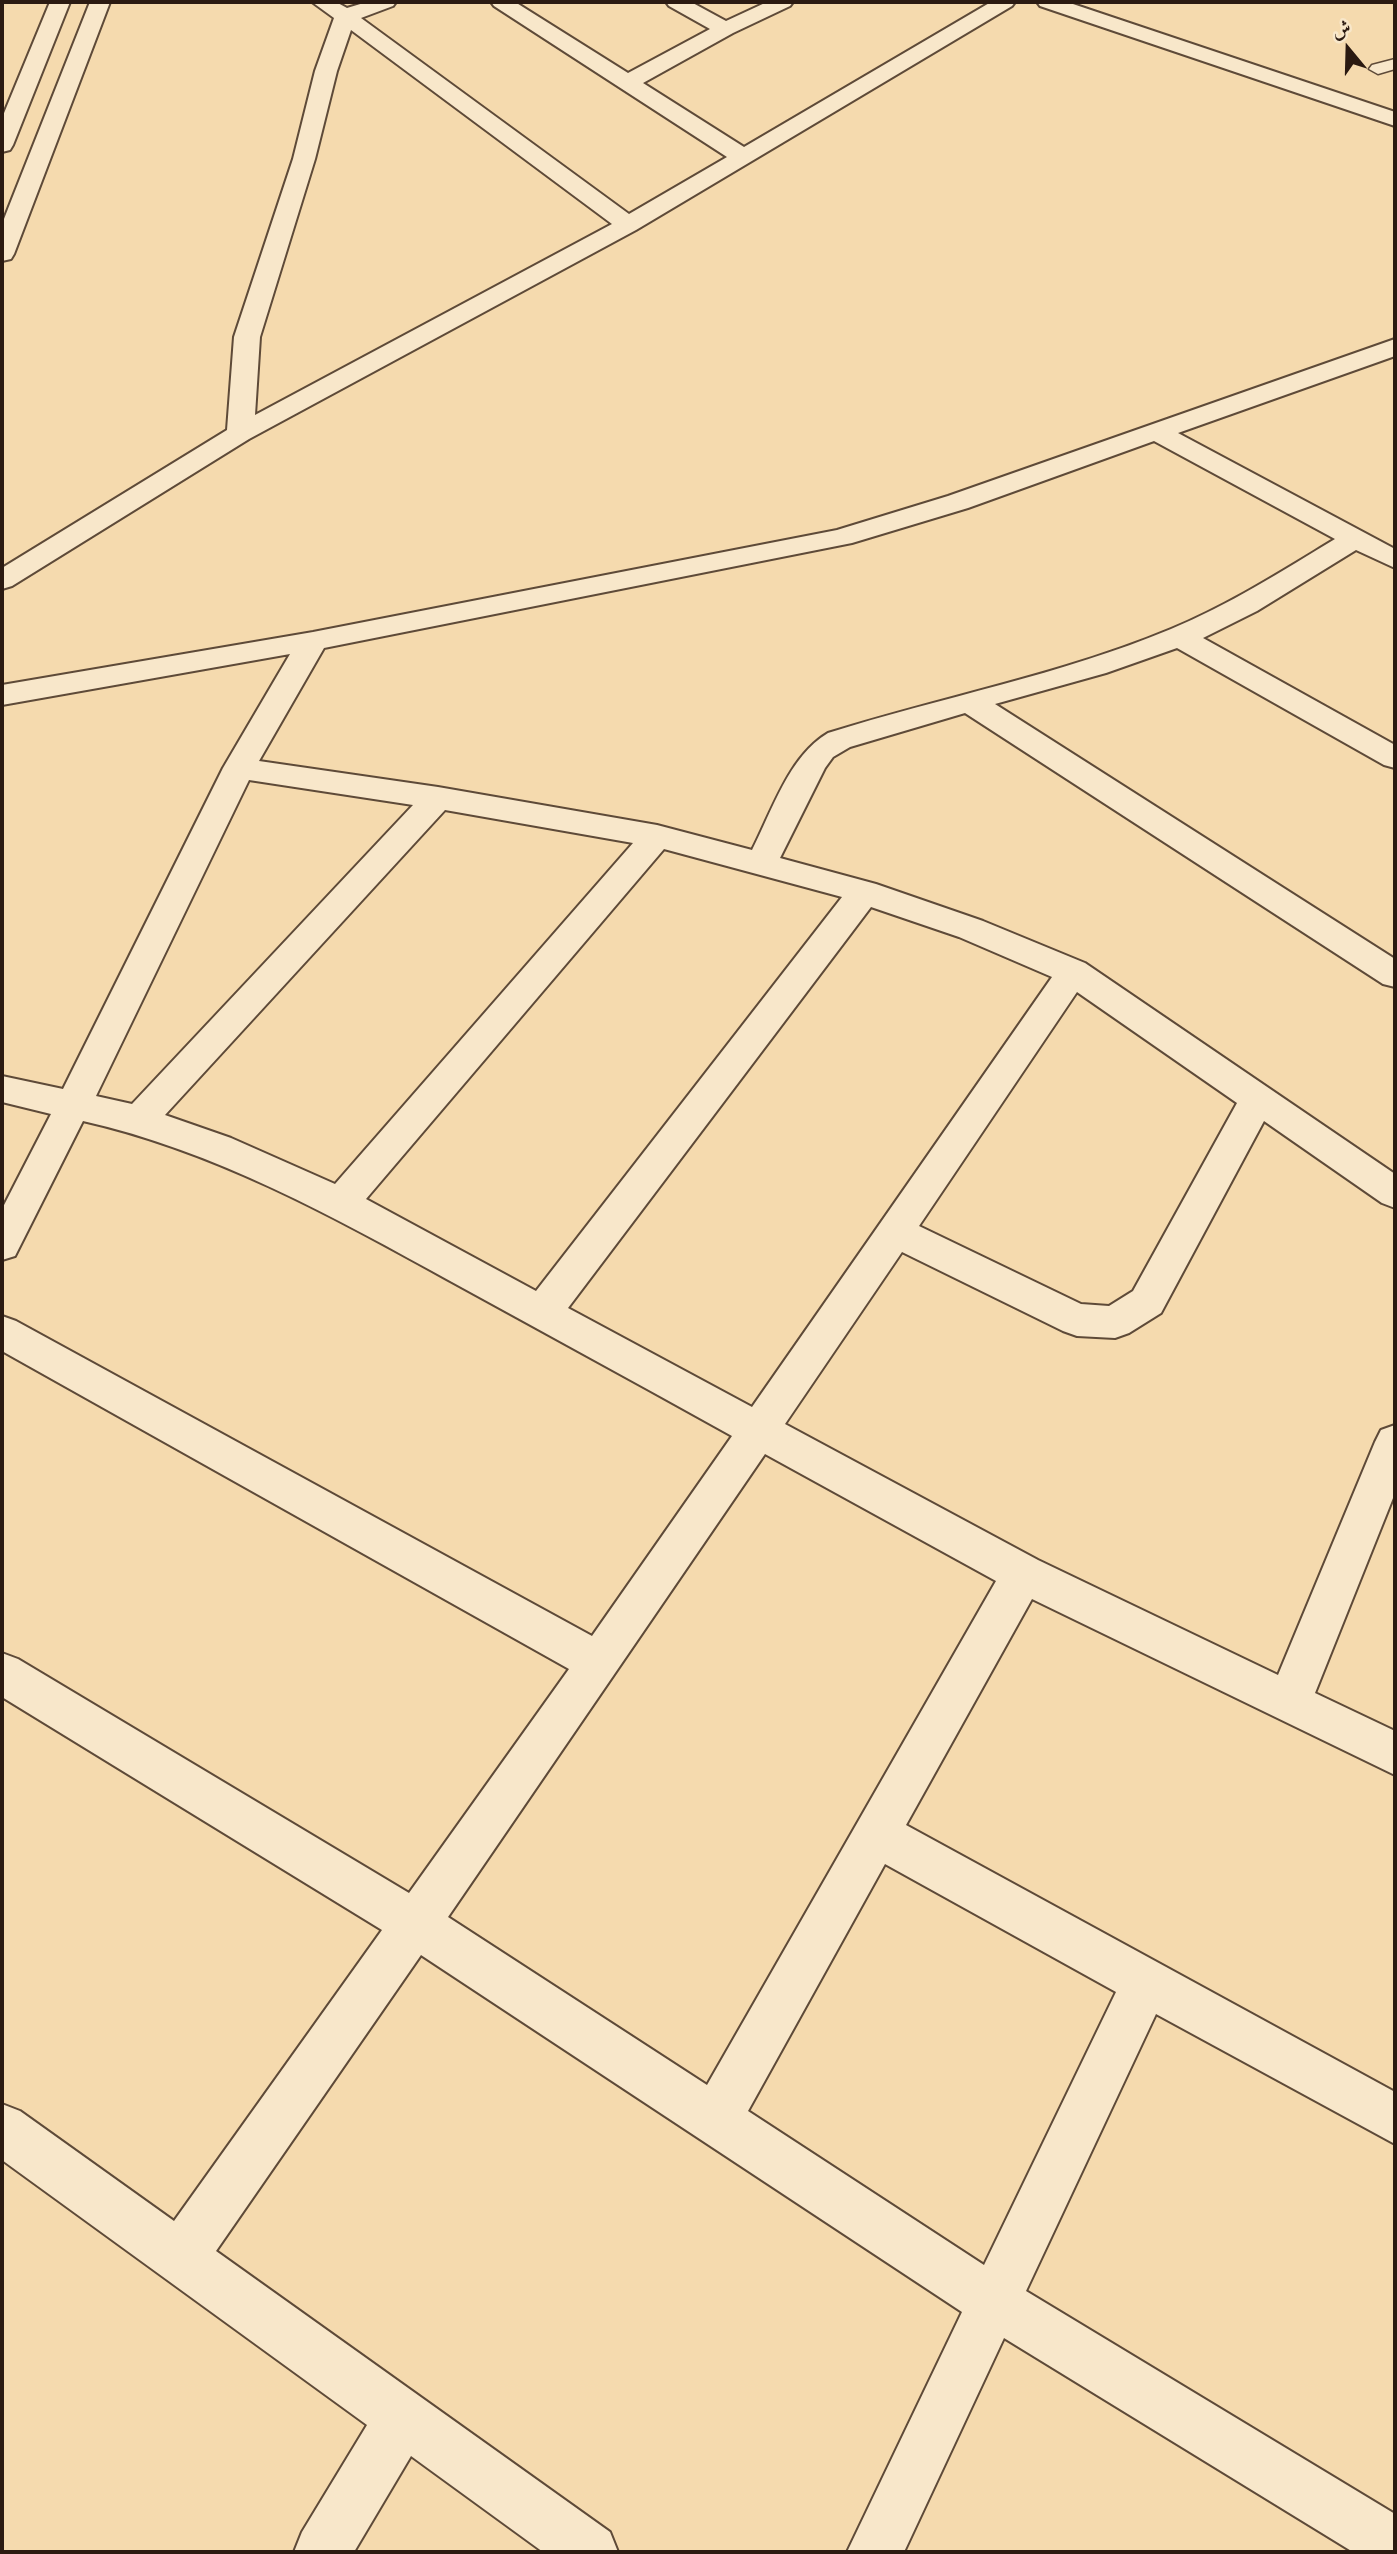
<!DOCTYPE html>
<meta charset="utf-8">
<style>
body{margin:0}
#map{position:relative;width:1397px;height:2554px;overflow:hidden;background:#f5daae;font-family:"Libre Caslon Text",Amiri,serif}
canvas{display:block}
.frame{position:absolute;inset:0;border:4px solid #2b1a11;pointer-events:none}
.north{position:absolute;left:1313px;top:14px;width:70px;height:70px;-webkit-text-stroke:5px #f8e7ca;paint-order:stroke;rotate:341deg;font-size:19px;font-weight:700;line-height:28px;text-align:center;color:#2b1a11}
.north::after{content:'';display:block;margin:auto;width:24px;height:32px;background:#2b1a11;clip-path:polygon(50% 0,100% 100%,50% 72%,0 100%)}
</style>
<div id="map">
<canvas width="1397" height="2554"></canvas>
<div class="frame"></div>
<div class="north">ش</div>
</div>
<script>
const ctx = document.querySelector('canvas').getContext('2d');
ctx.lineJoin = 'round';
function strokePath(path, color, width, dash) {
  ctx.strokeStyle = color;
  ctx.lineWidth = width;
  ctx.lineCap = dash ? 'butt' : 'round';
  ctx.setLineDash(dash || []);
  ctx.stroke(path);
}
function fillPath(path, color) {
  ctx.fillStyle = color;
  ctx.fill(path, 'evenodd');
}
const lane = new Path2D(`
 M1395,59V69L1378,74L1369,69L1372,65Z`);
const street = new Path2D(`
 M50,2H70L13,145L10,150L2,152V118Z
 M90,2H110L14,254L11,259L2,261V224Z
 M312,2H336L347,8L367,2H396L393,6L361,18L629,214L727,157L494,6L491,2H515L628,73L710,29L669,6L666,2H691L726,21L767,2H793L790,6L733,33L643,83L744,147L991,2H1015L1012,6L636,230L249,439L12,586L2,589V568L227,430L234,337L293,159L315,71L334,18ZM351,30L612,224L255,415L260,337L315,159L337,71Z
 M1037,2H1067L1395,112V126L1040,6Z
 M1395,339V356L1178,433L1395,549V568L1356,550L1257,611L1203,638L1395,745V768L1384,765L1177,648L1106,673L995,704L1395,959V987L1383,984L965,713L850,747L833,757L825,768L780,858L876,884L983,921L1085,963L1395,1174V1208L1382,1203L1264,1121L1161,1313L1129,1333L1115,1338L1077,1336L1063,1331L902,1252L785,1424L1038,1560L1278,1675L1375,1442L1381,1430L1395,1425V1493L1315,1693L1395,1731V1775L1032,1599L906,1825L1395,2092V2144L1156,2014L1026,2291L1395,2514V2552H1353L1004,2338L904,2552H847L962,2312L421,1955L216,2251L610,2532L618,2552H543L411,2456L354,2552H294L302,2532L367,2425L2,2160V2104L20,2111L174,2221L382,1930L2,1697V1653L18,1659L409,1893L569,1669L2,1351V1316L16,1321L592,1636L732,1436C639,1384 545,1333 452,1282C334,1217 216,1151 83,1121L15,1256L2,1260V1209L51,1114L2,1102V1076L63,1089L223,768L290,654L2,705V685L313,632L837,530L948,496ZM1154,441L1335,539C1282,571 1229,605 1171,629C1061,675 942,697 828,733C789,756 772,811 752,850L657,825L438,787L259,761L324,648L852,543L968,508ZM249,780L413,805L132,1104L96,1096ZM445,810L633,843L335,1184L231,1138L165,1115ZM664,849L842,897L536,1291L366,1199ZM871,907L959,937L1052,977L752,1407L568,1308ZM1077,992L1237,1103L1133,1291L1109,1306L1081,1304L919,1226ZM765,1454L996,1581L707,2085L448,1917ZM885,1864L1116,1992L984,2265L748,2111Z`);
strokePath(lane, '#5e4a38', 3);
strokePath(street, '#5e4a38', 4);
fillPath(lane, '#f8e7ca');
fillPath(street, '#f8e7ca');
</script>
